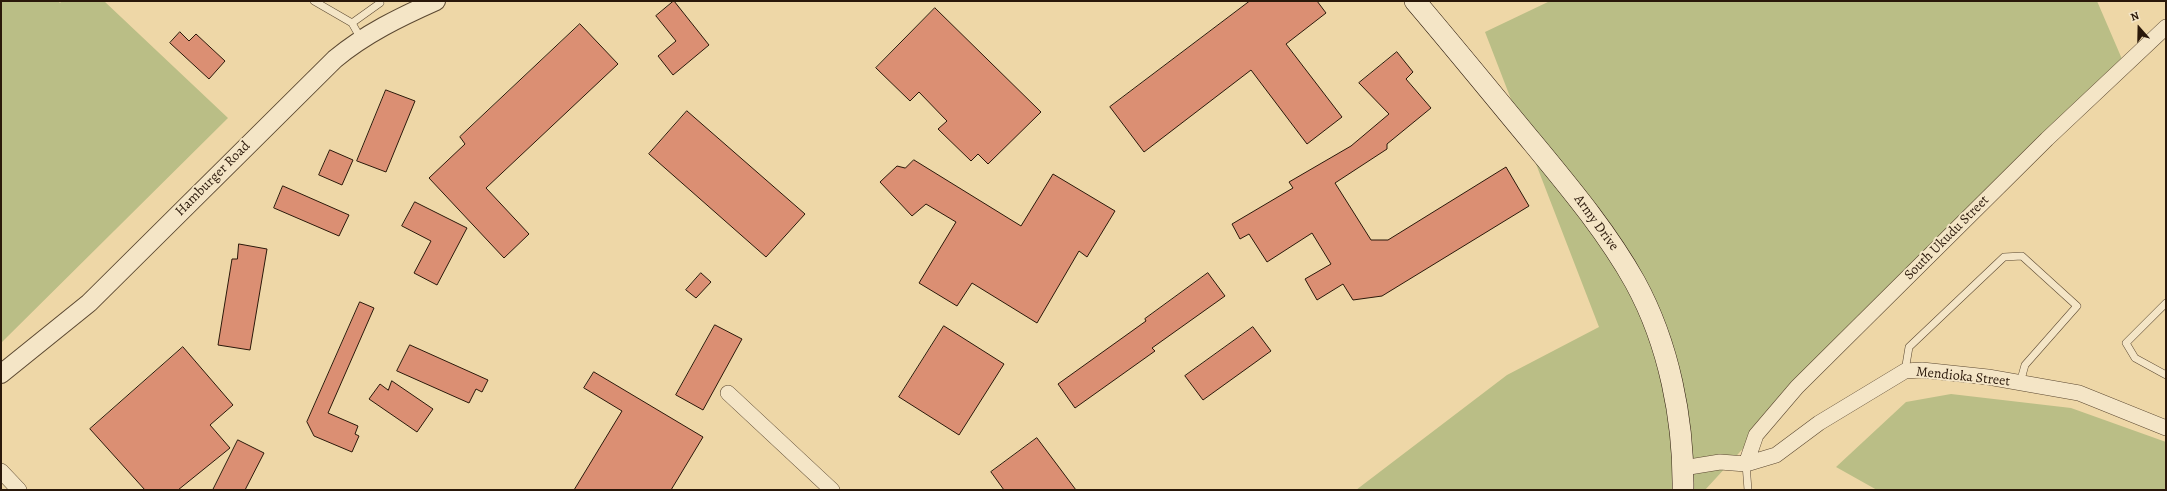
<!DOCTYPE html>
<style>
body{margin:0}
#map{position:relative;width:2167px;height:491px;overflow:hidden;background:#eed7a7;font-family:Alegreya,serif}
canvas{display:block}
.frame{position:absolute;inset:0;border:2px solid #2a180a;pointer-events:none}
.north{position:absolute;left:2119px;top:8px;width:40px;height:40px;-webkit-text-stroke:3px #f4e5c6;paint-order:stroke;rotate:340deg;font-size:11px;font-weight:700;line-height:16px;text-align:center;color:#2a180a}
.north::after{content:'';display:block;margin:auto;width:14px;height:18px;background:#2a180a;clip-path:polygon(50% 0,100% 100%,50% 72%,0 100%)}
</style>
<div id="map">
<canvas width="2167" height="491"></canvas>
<div class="frame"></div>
<div class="north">N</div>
</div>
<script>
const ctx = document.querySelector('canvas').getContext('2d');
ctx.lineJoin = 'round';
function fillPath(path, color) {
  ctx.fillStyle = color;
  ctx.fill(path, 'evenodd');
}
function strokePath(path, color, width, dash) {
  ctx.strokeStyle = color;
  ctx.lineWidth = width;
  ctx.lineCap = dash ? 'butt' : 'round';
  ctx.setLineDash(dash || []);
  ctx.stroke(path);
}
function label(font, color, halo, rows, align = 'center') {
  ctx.font = font + ' Alegreya,serif';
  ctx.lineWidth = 4;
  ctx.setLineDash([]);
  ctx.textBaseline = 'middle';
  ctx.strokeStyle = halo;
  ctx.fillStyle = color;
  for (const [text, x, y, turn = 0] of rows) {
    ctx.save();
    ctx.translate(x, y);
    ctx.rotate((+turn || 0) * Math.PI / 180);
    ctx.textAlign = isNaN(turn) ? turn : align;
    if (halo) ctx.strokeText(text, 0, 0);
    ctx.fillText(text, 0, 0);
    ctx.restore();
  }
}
fillPath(new Path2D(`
 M1,1H58L60,3L62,1H104L228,118L1,343Z
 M1550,1H2097L2125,66L1840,343L1705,490H1356L1507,375L1599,327L1485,32Z
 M1951,394L2071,408L2166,442V490H1877L1836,467L1906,402Z`), '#babe86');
const building = new Path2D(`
 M674,1L709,45L673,75L658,56L676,41L656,16Z
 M1250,1H1317L1326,13L1286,44L1342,117L1307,144L1251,70L1144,152L1110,107Z
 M935,8L1041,112L988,164L978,154L971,161L938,129L947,121L919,92L910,101L876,68Z
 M580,24L618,64L486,188L529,234L504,258L429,178L465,144L460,137Z
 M180,32L189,41L196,34L225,61L209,79L170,43Z
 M1397,52L1413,72L1406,79L1431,108L1387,144V149L1335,183L1371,240H1388L1506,167L1529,206L1382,296L1353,300L1343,284L1317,300L1305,279L1331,264L1312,233L1267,262L1249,234L1240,239L1232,224L1293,188L1289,182L1351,146L1389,114L1359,83Z
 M386,90L415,101L386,172L357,161Z
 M687,111L805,214L766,257L649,154Z
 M330,150L353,160L342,185L319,175Z
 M914,160L1021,226L1053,174L1115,211L1087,257L1079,251L1037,323L972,283L957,306L919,283L956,222L926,204L912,216L880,182L897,166L905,168Z
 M283,186L349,215L339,236L274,208Z
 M415,202L467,228L437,285L414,273L431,241L402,226Z
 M239,244L267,249L250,350L218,345L232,259H237Z
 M701,273L711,282L696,298L686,290Z
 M1208,273L1225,296L1152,348L1155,351L1075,408L1058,384L1146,321L1145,319Z
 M360,302L374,308L328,413L358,426L355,434L359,436L352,452L314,436L307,422Z
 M715,325L742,339L703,410L676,395Z
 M944,326L1004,364L959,435L899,397Z
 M1253,327L1271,351L1203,400L1185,376Z
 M410,345L488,380L482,392L476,389L469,403L397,371Z
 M183,347L233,405L210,425L230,448L178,490H145L90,429Z
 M594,372L703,437L671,490H574L622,411L584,388Z
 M392,381L433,409L417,432L369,399L380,384L388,390Z
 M1037,438L1076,490H1004L991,472Z
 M238,440L264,453L245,490H213Z`);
fillPath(building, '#db8f73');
strokePath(building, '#2a180a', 1);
const service = new Path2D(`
 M314,1L352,23L380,3
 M352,23L361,39
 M2166,303L2126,343L2135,358L2166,375
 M1905,371L1909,347L2004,257L2022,256L2077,306L2025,365L2020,383
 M1746,464L1748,490`);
const minor = new Path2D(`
 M728,393L832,490
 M1746,464L1756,435L1797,387L2047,139L2166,27
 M1683,468L1720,462L1746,464L1776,455L1819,423L1905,371L1922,370L1988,377L2079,393L2166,428
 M1,471L19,490`);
const tertiary = new Path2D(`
 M1,374L89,303L335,59C365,34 400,17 436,1`);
const secondary = new Path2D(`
 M1415,1C1455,48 1494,96 1533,143C1570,188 1607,232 1635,282C1669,344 1684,420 1683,490`);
strokePath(service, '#5b4831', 8);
strokePath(minor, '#5b4831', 16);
strokePath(tertiary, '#5b4831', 20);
strokePath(secondary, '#2a180a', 22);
strokePath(service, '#f4e5c6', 7);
strokePath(minor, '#f4e5c6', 15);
strokePath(tertiary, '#f4e5c6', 18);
strokePath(secondary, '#f4e5c6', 21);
label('14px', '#2a180a', '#f4e5c6', [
 ["Hamburger Road",213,179,-45],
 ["Army Drive",1596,223,54],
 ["South Ukudu Street",1947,238,-45],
 ["Mendioka Street",1963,377,6]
]);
</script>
